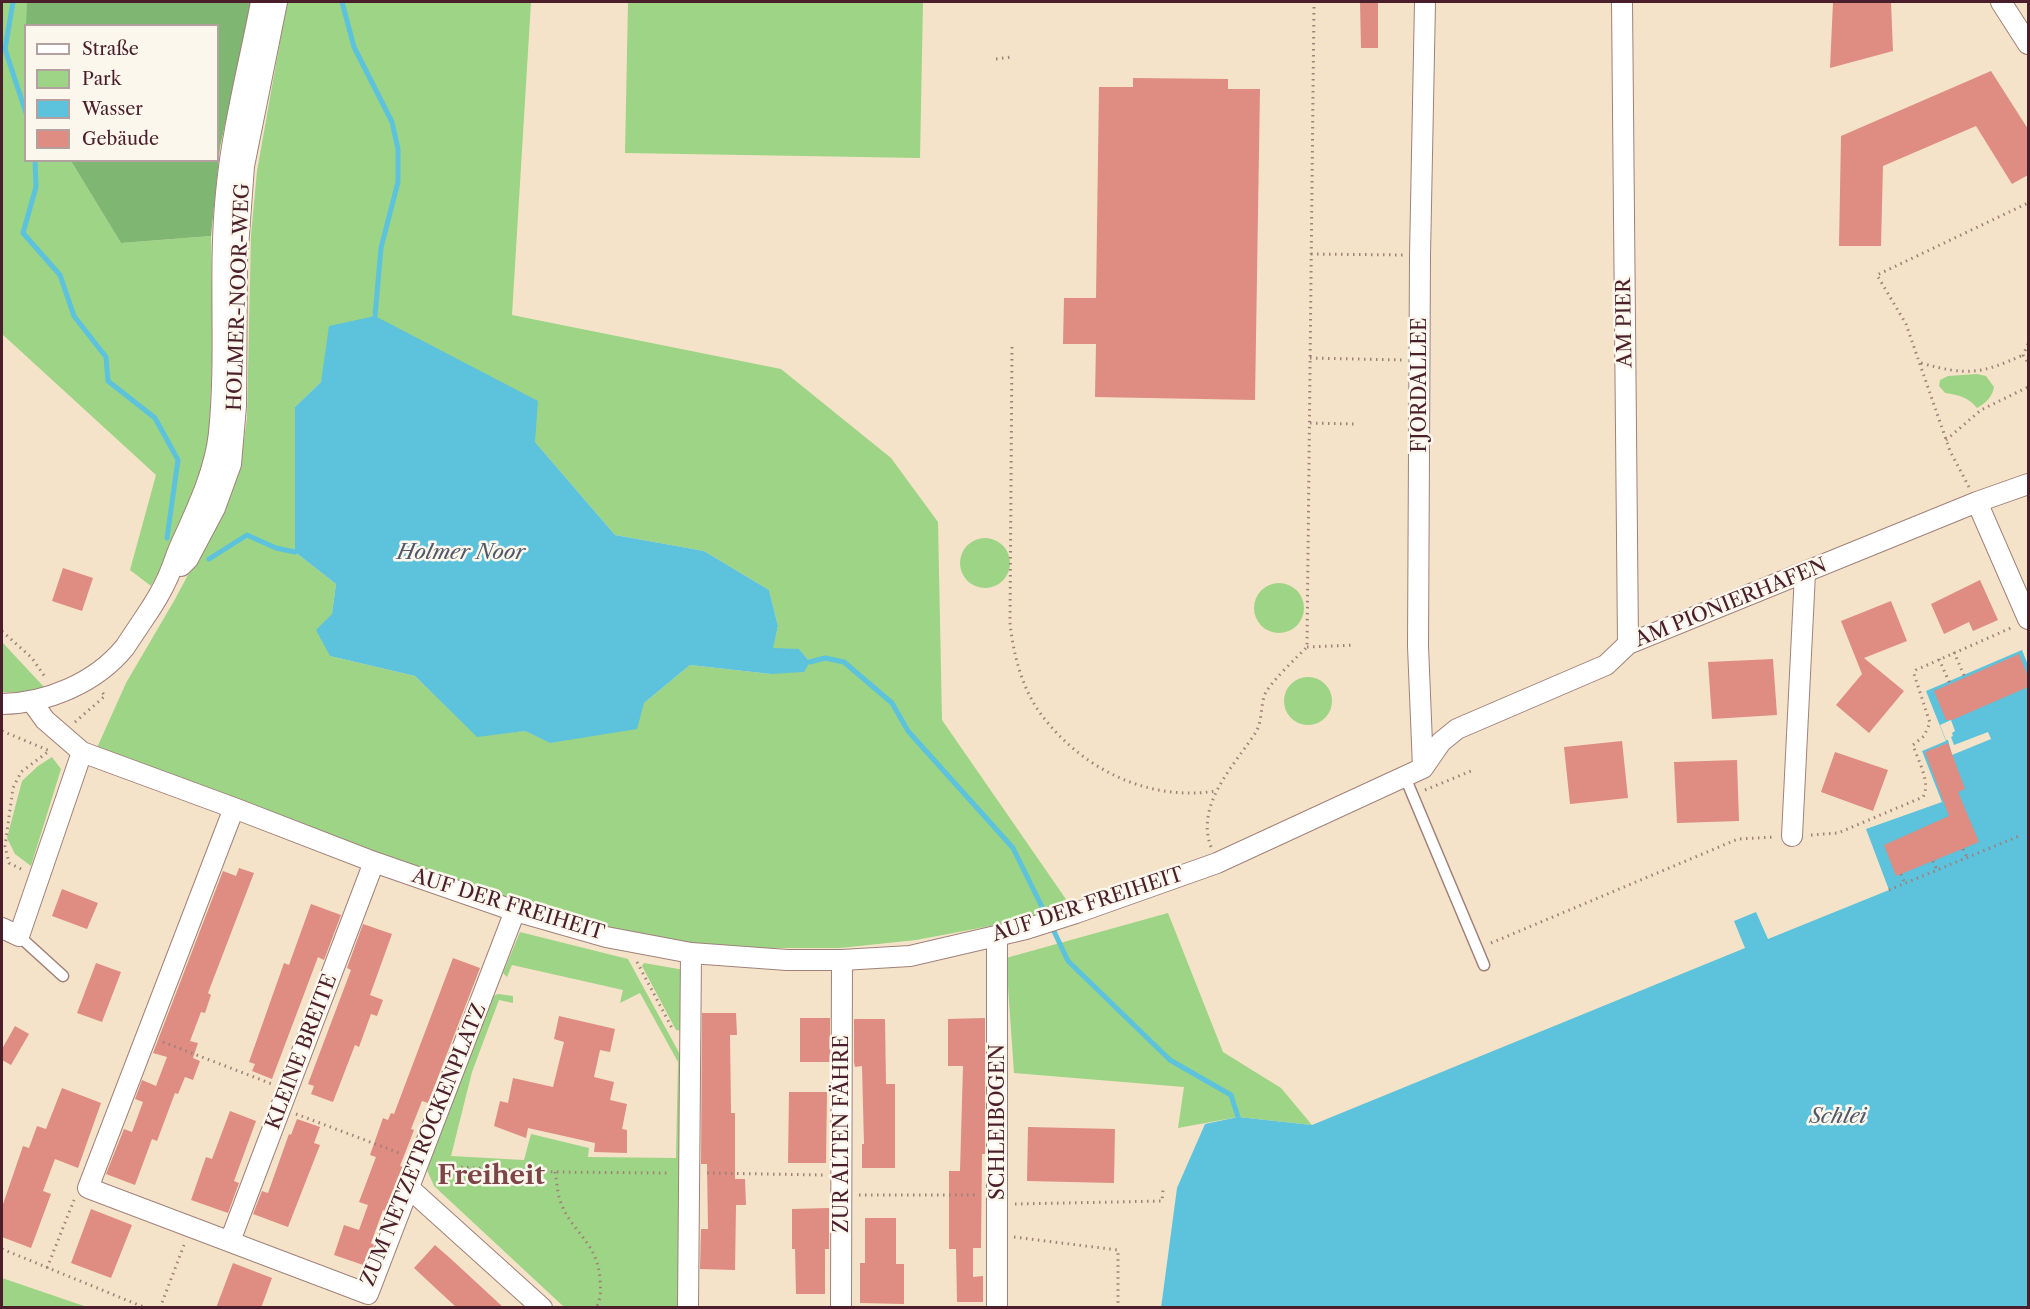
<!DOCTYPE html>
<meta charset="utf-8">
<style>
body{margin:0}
#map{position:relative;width:2030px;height:1309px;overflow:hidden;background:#f5e3c9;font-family:"Libre Caslon Text",serif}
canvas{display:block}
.frame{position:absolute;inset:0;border:3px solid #4a1f2b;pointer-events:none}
.legend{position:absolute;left:24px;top:24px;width:195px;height:138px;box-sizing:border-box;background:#fbf7ec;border:2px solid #b4a19f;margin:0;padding:8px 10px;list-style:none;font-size:18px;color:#4a1f2b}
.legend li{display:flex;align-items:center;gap:12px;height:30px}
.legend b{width:30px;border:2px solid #b4a19f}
</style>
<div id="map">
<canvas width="2030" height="1309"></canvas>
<div class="frame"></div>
<ul class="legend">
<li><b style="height:8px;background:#fff"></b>Straße</li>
<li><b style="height:16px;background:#9ed485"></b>Park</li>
<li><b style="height:16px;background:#5dc2db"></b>Wasser</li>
<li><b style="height:16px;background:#df8c82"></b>Gebäude</li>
</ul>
</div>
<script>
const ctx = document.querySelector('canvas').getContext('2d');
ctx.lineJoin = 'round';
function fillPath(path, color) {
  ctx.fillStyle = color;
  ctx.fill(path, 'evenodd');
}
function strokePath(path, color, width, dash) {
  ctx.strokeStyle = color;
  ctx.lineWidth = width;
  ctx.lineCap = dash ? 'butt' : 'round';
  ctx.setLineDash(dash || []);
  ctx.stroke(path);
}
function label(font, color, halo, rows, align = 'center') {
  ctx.font = font + ' "Libre Caslon Text",serif';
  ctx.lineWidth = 5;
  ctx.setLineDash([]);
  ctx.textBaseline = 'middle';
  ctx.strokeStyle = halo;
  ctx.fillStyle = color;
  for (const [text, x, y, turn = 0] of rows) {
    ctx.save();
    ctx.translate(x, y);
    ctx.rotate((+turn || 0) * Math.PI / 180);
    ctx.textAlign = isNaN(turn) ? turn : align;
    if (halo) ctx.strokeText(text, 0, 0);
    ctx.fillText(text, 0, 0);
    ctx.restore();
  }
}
fillPath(new Path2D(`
 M2,2H27L26,160L71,161L121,243L211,236L213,337L208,461L193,506L151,586L130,570L156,475L2,334Z
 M287,2H531L512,315L781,369L891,458L938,522L942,720L1070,905L1001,924L916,940L840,948H735L650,939L511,905L96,750L126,683L174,601L229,498L241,461L247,418L251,235L257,171ZM321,382L535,442L615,535L704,551L769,590L778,626L772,649H799L810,662L771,674L690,665L644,703L551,743L525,731L477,736L415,676L330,656L332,614L336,584L295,552V407Z
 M628,2H923L920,158L625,153Z
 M1977,374L1986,376L1994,387C1993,396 1985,404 1977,408C1968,397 1959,395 1945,393L1939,386L1940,380L1948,376Z
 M960 563a25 25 0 1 1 50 0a25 25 0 1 1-50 0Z
 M1254 608a25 25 0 1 1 50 0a25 25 0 1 1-50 0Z
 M2,642L44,687L21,693L2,692Z
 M1284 701a24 24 0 1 1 48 0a24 24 0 1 1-48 0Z
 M52,757L61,769L31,866L15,854L7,838L22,781L38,766Z
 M1168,913L1223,1052L1281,1088L1312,1125L1238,1117L1178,1128L1184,1087L1014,1073L1006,958Z
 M520,932L628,959L683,1060L681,1307H564L434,1186L427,1170L493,996L498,994L513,996V1003L499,1000L472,1072L451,1156L524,1160L531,1134L589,1148L588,1157L676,1158L678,1062L640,993L620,1003L623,990L512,965L507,977L503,973Z
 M644,963L684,970L682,1031L676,1030L642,966Z
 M2,1278L87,1307H2Z`), '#9ed485');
fillPath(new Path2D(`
 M27,2H252L220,147L211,236L121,243L71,161L218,160V26H26Z`), '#7eb672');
fillPath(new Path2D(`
 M375,316L538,401L535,442L615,535L704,551L769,590L778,626L773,648L799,649L810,662L804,672L771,674L690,665L644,703L637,729L550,743L525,731L477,737L415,676L330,656L316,630L332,614L336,584L295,552V407L321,382L329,326Z
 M2022,650L2028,665V1307L1161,1308L1177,1188L1205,1124L1238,1117L1312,1125L1745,948L1734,921L1756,912L1768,939L1889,890L1866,829L1942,802L1922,751L1946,741L1926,691Z`), '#5dc2db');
fillPath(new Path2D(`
 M1951,720L1955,731L1952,733L1953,736L1951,737L1954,745L1988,732L1991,739L1952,755L1948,740H1946L1940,725Z`), '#f5e3c9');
strokePath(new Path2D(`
 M13,2L5,49L26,113
 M342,2L354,47L392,122L398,149V182L381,248L375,316
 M35,160L36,187L23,233L60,275L74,316L106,357L108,381L155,418L178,460L167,538
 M209,559L247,535L276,548L295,552
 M810,662L825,658L844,662L892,703L908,731L1013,848L1047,917
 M1051,925L1068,961L1170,1060L1231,1095L1238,1117`), '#5dc2db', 5);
fillPath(new Path2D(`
 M1360,2H1378V48H1361Z
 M1833,2H1891L1893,51L1830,68Z
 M1991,71L2028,129V175L2012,184L1976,126L1883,166L1881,246H1839L1841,136Z
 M1133,78L1228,79V89H1260L1255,400L1095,397L1096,344H1063L1064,298H1096L1099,87H1133Z
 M63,568L93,578L82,611L52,601Z
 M1980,580L1998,620L1973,631L1969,622L1944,634L1931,604Z
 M1891,601L1907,641L1864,658L1904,691L1869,733L1836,705L1862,674L1841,621Z
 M2019,654L2028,677V687L1952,720H1946L1934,691Z
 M1773,659L1777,715L1712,719L1708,662Z
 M1622,741L1628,798L1570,804L1564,747Z
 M1948,743L1965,789L1958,792L1979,842L1896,876L1884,845L1949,816L1925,752Z
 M1835,752L1888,770L1873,811L1821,792Z
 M1737,760L1739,821L1677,823L1674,762Z
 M239,868L254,873L208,993L211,995L205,1013L201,1012L190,1041L198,1043L193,1058L200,1061L193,1080L185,1077L178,1094L175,1093L157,1141L152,1139L135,1185L106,1174L124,1129L132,1132L143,1102L135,1099L142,1080L156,1086L167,1057L153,1053L223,871L236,876Z
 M62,889L98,903L87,929L52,916Z
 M311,904L341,915L324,960L318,957L272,1079L252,1071L255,1064L249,1062L284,963L289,965Z
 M363,924L392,934L370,995L383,1000L377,1016L371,1014L359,1047L355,1045L333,1102L311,1094L314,1086L308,1084L351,970L347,968Z
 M453,958L480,968L428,1103L422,1101L411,1129L414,1130L400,1166L404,1167L387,1212L383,1210L371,1243L374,1245L366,1266L334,1255L344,1225L359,1230L368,1205L359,1202L376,1157L370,1155L383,1118L388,1120L391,1113L394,1114Z
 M96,963L121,972L102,1022L77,1013Z
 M702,1013H736L737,1035H730L731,1113H735V1179H745L746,1205H736L735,1270L700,1269L701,1229H708L707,1164H701Z
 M559,1016L615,1029L610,1052L600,1050L594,1077L614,1082L610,1100L627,1104L622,1129L627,1130V1153L594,1152L595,1143L528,1128L526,1138L494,1126L500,1101L508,1103L513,1078L553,1087L564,1042L554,1039Z
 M800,1018H830V1062H800Z
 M985,1018V1154H982L981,1248H973V1277L983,1276V1302H957L956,1249H949V1171H960L963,1066H948V1019Z
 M854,1019H885L886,1084H895V1168H862V1144H864L862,1066L855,1067L854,1062Z
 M15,1026L29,1034L11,1065L2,1060V1049Z
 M62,1088L101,1103L78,1168L55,1159L43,1191L51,1194L31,1248L2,1237V1207L23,1146L29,1148L37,1126L46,1129Z
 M789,1092H827L826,1163H788Z
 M230,1111L256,1121L234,1181L239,1183L228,1213L191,1200L206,1157L212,1159Z
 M297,1119L320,1127L314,1143L320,1145L288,1227L253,1214L262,1191L268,1193L289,1134L291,1135Z
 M1028,1127L1115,1129L1114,1183L1027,1181Z
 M829,1208V1249H825V1294H796L795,1249H792V1209Z
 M91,1209L132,1225L111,1278L71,1263Z
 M865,1218H896V1264H904V1304L860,1303V1263H865Z
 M435,1245L451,1259L504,1308H457L414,1268Z
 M233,1263L272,1278L261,1308H216Z`), '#df8c82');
const lane = new Path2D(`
 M1405,777L1484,965
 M19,936L63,976`);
const street = new Path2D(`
 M1622,2L1628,644
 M2001,2L2028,44
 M1977,502L2028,619
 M181,566L188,559L215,508L231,464L236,406L237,261L244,166L277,2
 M32,702L45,720L82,752L234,808L374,862L515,911L606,937L691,953L787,960H842L910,956L1026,929L1076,913L1217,863L1423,768L1441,742L1457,729L1606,665L1628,644L1977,502L2028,484
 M2,704C47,703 96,683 125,647C131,638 137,629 143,620C152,607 161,593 168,577C173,566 176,555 181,544C197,509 215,471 219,433C227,353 218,273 226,193C232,129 249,65 261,2
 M1423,768L1418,646L1420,256L1425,2
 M234,808L88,1188L368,1294L515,911
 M1792,836L1805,573
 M2,928L19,936L82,752
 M409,1188L542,1308
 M230,1241L374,862
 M688,1308L691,953
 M841,1308L842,960
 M997,1308V936`);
strokePath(lane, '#a0817a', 13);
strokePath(street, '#a0817a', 22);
strokePath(new Path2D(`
 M996,59L1012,57
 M1311,254L1403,255
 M2028,344L2023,355L2028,363
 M1012,347L1010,623C1013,652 1021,685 1038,710C1078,767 1146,802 1216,791
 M1310,358L1403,360
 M1921,363C1967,376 1981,374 2023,355
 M1310,423L1355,424
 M1946,440L1981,410L2028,387
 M1969,487L1950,451L1906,324L1877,275L2028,203
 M2,631L32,658L45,677
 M1307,647L1354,645
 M1954,652L1965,678
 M1939,659L1950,684
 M75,722L105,696L102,692
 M2,731L50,751
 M1425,790L1471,771
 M1811,835L1838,833L1923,797C1931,783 1918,760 1913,745L1924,736L1930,723L1914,674L1916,670L2013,627
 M1211,847C1195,804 1234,766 1256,732C1263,720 1260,703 1266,692C1273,680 1296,658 1307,647L1314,2
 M1963,849L1967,857
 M1933,861L1937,870
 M21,869L9,863L5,846L13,788L21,772L49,751
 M1901,874L1905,884
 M1889,890L2019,836
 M1491,943L1738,839L1775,837
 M637,962L672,1028
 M163,1042L272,1084
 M296,1114L402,1154
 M437,1166L555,1172L670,1173
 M555,1172C557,1181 557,1192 560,1200C570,1232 598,1241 600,1280C601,1290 601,1299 596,1308
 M707,1173L823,1175
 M859,1195H978
 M1015,1204L1162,1201L1163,1190
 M1014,1237L1118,1250V1308
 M2,1249L146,1308
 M47,1268L74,1200
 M160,1308L184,1245`), '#a0817a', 3, [1.5, 4.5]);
strokePath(lane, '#fff', 10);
strokePath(street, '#fff', 20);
label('20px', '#4a1f2b', '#fbf7ec', [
 ["HOLMER-NOOR-WEG",239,297,-88],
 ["AM PIER",1625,323,-91],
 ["FJORDALLEE",1420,385,-90],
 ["AM PIONIERHAFEN",1731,603,-22],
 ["AUF DER FREIHEIT",508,905,17],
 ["AUF DER FREIHEIT",1088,905,-18],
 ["KLEINE BREITE",302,1052,-69],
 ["SCHLEIBOGEN",998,1122,-90],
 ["ZUR ALTEN FÄHRE",842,1134,-90],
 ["ZUM NETZETROCKENPLATZ",424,1145,-68]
]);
label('italic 21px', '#515869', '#fbf7ec', [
 ["Holmer Noor",461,553],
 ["Schlei",1838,1117]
]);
label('bold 26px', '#7e4549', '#fbf7ec', [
 ["Freiheit",491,1176]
]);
</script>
